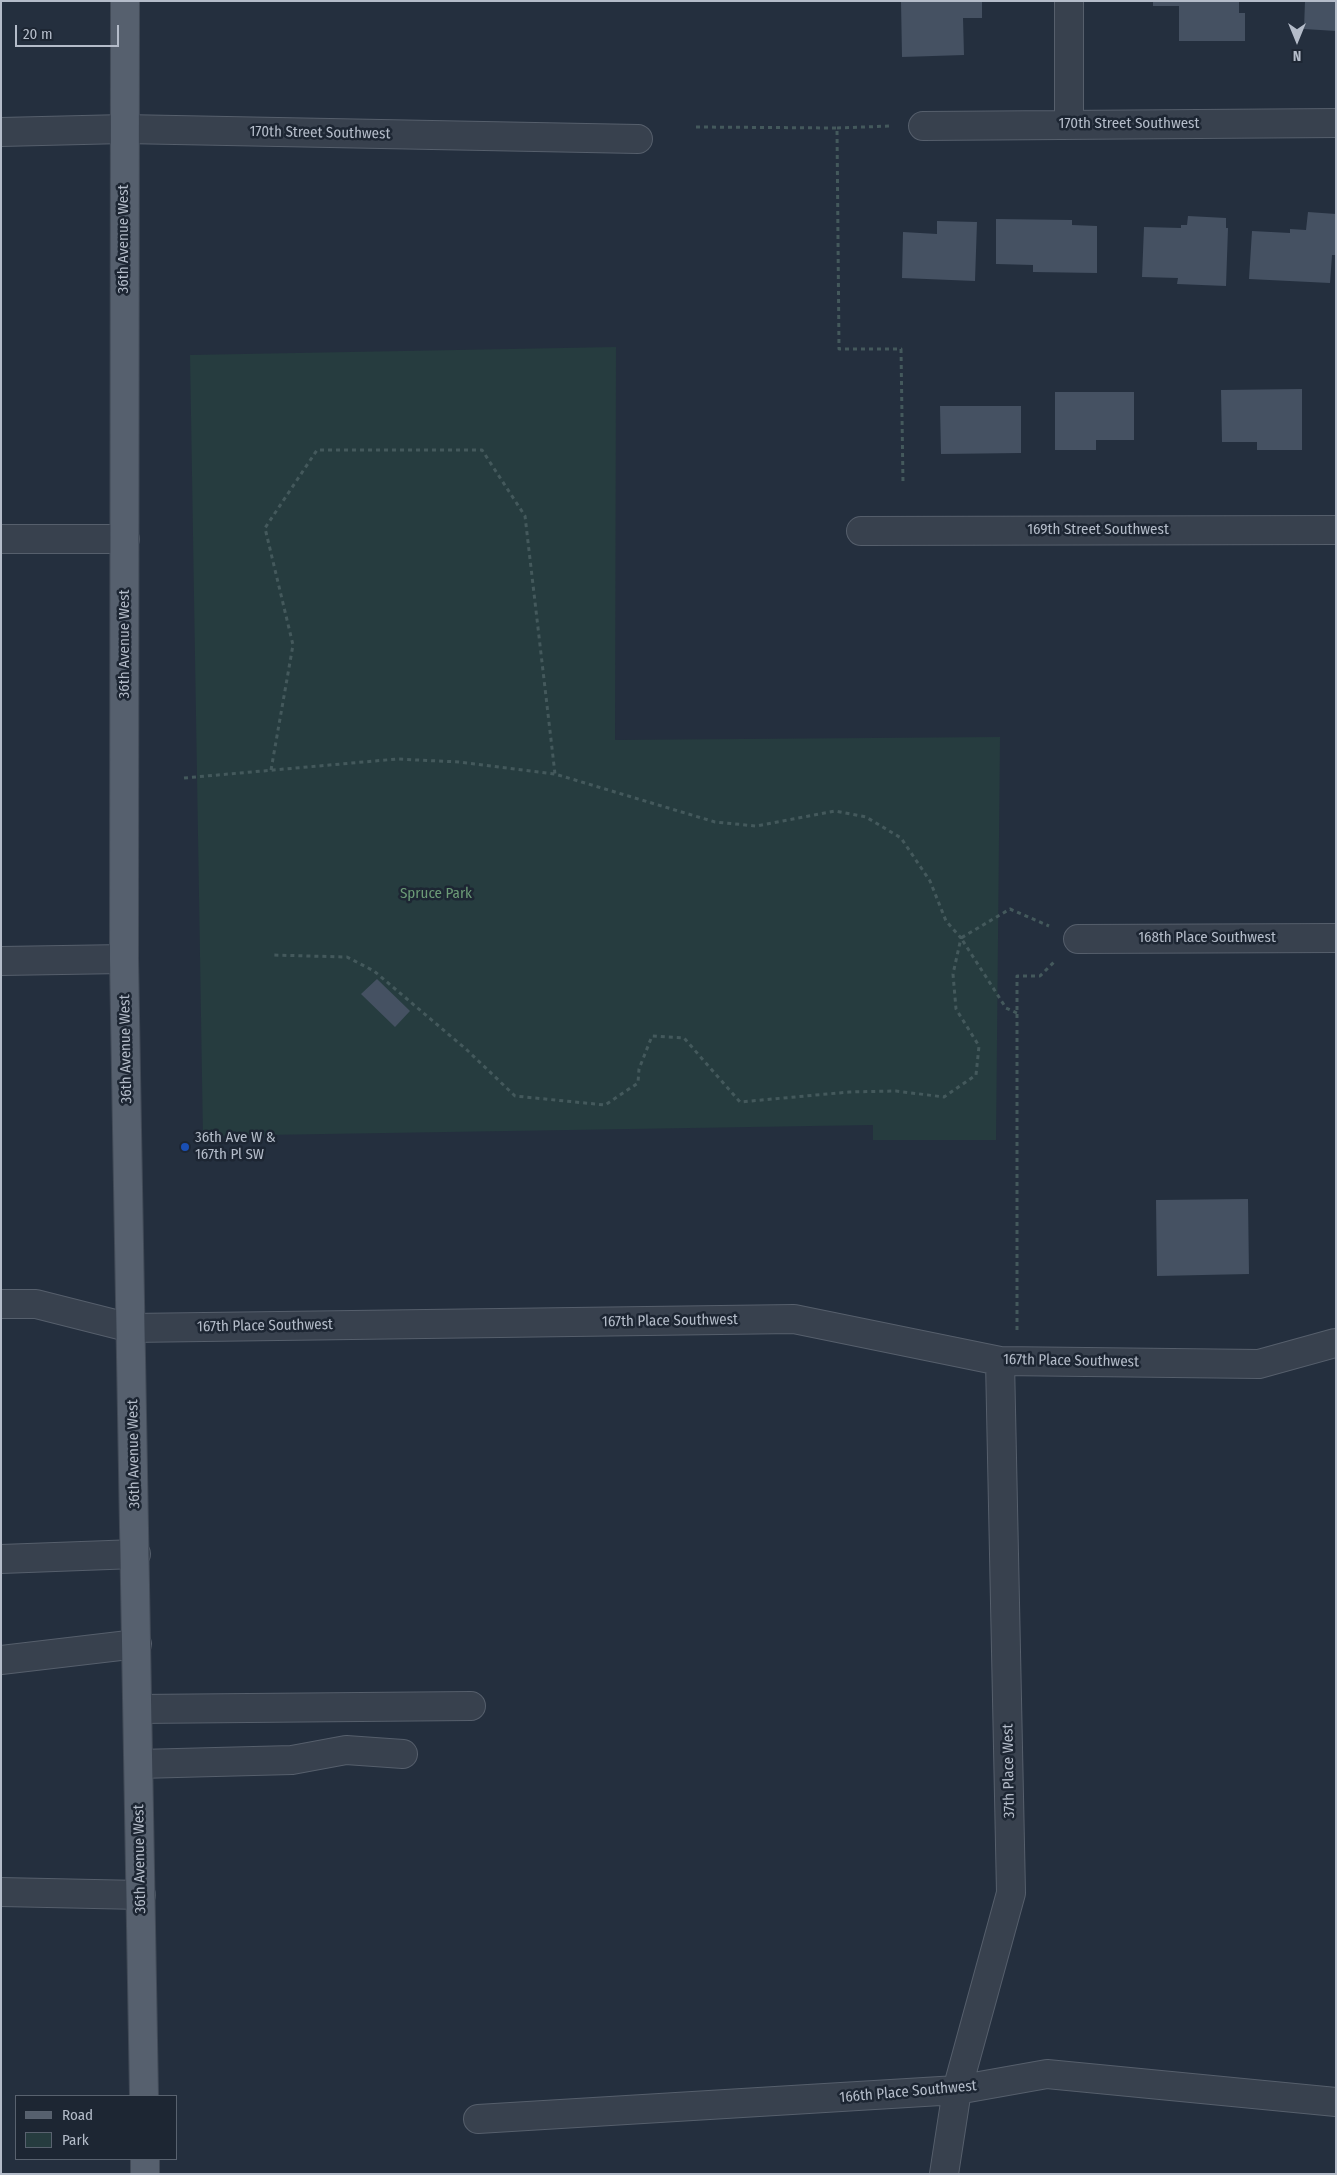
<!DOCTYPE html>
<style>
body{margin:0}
#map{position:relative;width:1337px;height:2175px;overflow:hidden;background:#242f3e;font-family:"Fira Sans Condensed",sans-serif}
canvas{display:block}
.frame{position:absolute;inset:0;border:2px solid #b4bcc9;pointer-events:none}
.legend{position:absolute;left:15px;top:2095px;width:162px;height:65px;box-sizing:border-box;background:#1d2633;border:1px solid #59626f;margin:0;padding:6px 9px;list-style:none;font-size:15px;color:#b4bcc9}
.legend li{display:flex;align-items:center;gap:10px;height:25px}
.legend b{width:25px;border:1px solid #59626f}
.north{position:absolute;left:1272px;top:15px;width:50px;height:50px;-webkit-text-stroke:4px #1d2633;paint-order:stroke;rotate:180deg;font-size:14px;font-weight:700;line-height:20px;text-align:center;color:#b4bcc9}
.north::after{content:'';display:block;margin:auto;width:18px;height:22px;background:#b4bcc9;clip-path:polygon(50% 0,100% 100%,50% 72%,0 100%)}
.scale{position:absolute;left:15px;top:25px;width:104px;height:22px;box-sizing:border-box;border:2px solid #b4bcc9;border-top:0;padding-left:6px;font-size:15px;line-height:18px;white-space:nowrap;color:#b4bcc9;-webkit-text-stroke:4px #1d2633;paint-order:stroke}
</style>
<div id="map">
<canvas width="1337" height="2175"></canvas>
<div class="frame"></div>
<ul class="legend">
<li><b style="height:6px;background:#56606e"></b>Road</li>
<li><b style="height:14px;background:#263c3f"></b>Park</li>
</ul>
<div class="north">N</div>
<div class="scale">20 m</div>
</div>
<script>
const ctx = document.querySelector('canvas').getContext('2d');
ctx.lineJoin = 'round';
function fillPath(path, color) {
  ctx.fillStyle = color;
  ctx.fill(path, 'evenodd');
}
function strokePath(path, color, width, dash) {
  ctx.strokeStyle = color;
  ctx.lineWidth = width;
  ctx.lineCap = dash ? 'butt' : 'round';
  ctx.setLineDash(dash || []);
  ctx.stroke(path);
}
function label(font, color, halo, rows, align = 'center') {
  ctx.font = font + ' "Fira Sans Condensed",sans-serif';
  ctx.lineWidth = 5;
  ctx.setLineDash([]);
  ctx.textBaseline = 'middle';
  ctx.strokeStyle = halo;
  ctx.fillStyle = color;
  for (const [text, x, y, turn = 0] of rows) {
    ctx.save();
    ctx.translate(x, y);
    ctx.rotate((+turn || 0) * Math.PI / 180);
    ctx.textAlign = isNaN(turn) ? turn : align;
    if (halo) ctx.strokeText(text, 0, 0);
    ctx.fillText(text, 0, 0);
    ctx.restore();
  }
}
fillPath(new Path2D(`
 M616,347L615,740L1000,737L996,1140H873V1125L203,1136L190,355Z`), '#263c3f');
fillPath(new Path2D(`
 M901,1H982V18H963L964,55L902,57Z
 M1153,1H1239V13H1245V41H1179V6H1153Z
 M1305,1H1336V31L1304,29Z
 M1308,212L1336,214V255H1332L1330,283L1249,279L1252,231L1290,233V229L1306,230Z
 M1188,216L1226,218V228H1228L1226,286L1177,284L1178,278L1142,277L1144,227L1181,228V225H1187Z
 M996,219L1072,220V225L1097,226V273L1033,272V265L996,264Z
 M937,221L977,222L975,281L902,278L903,232L937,234Z
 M1302,389V450H1257V442H1222L1221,390Z
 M1055,392H1134V440H1096V450H1055Z
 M940,406H1021V453L941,454Z
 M377,979L410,1011L395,1027L361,994Z
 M1248,1199L1249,1274L1157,1276L1156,1200Z`), '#455162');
const minor = new Path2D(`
 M1069,1V125
 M923,126L1336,123
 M1,132L124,129L638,139
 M861,531L1336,530
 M1,539H125
 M1078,939L1336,938
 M1,961L124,959
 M1,1304H36L131,1328L794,1319L1000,1361L1259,1364L1335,1343
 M1,1559L136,1554
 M1,1660L137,1644
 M138,1709L471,1706
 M139,1764L292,1760L346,1750L403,1754
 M1,1892L141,1895
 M478,2119L957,2090L1047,2074L1336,2102
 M944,2174L957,2090L1011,1893L1000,1361`);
const major = new Path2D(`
 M125,1L124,959L144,2096
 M145,2159V2174`);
strokePath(minor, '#565f6c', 30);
strokePath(major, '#414a57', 30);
strokePath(new Path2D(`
 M696,127L837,128L839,349H901L903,483
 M837,128L891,126
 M271,770L293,645L265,528L317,450H482L525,516L555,774
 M184,778L397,759L459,762L555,774L715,822L756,826L835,811L866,817L901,838L930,881L946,921L961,938L953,974L956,1009L979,1046L976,1075L944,1097L896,1091L849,1092L740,1102L684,1038L652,1036L639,1069L638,1083L605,1105L515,1096L467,1050L374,971L347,957L271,955
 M1017,1013L1006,1008L961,938L1010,909L1049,926
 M1017,1330V976H1040L1055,961`), '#44595c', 3, [4, 4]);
strokePath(minor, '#38414e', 28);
strokePath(major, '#56606e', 28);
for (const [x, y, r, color] of [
 [185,1147,5,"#1a4fb4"]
]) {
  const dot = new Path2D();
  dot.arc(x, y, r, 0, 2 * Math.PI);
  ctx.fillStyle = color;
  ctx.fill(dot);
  strokePath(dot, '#1d2633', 2);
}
label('15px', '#b4bcc9', '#1d2633', [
 ["170th Street Southwest",1129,124],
 ["170th Street Southwest",320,133,1],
 ["36th Avenue West",124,239,-90],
 ["169th Street Southwest",1098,530],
 ["36th Avenue West",125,644,-90],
 ["168th Place Southwest",1207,938],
 ["36th Avenue West",126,1049,-91],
 ["167th Place Southwest",670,1321,-1],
 ["167th Place Southwest",265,1326,-1],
 ["167th Place Southwest",1071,1361,1],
 ["36th Avenue West",134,1454,-91],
 ["37th Place West",1009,1771,-91],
 ["36th Avenue West",140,1859,-91],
 ["166th Place Southwest",908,2092,-5]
]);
label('15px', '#6b9a76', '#1d2633', [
 ["Spruce Park",436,894]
]);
label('15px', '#b4bcc9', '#1d2633', [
 ["36th Ave W &",195,1138],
 ["167th Pl SW",195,1155]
], 'left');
</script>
